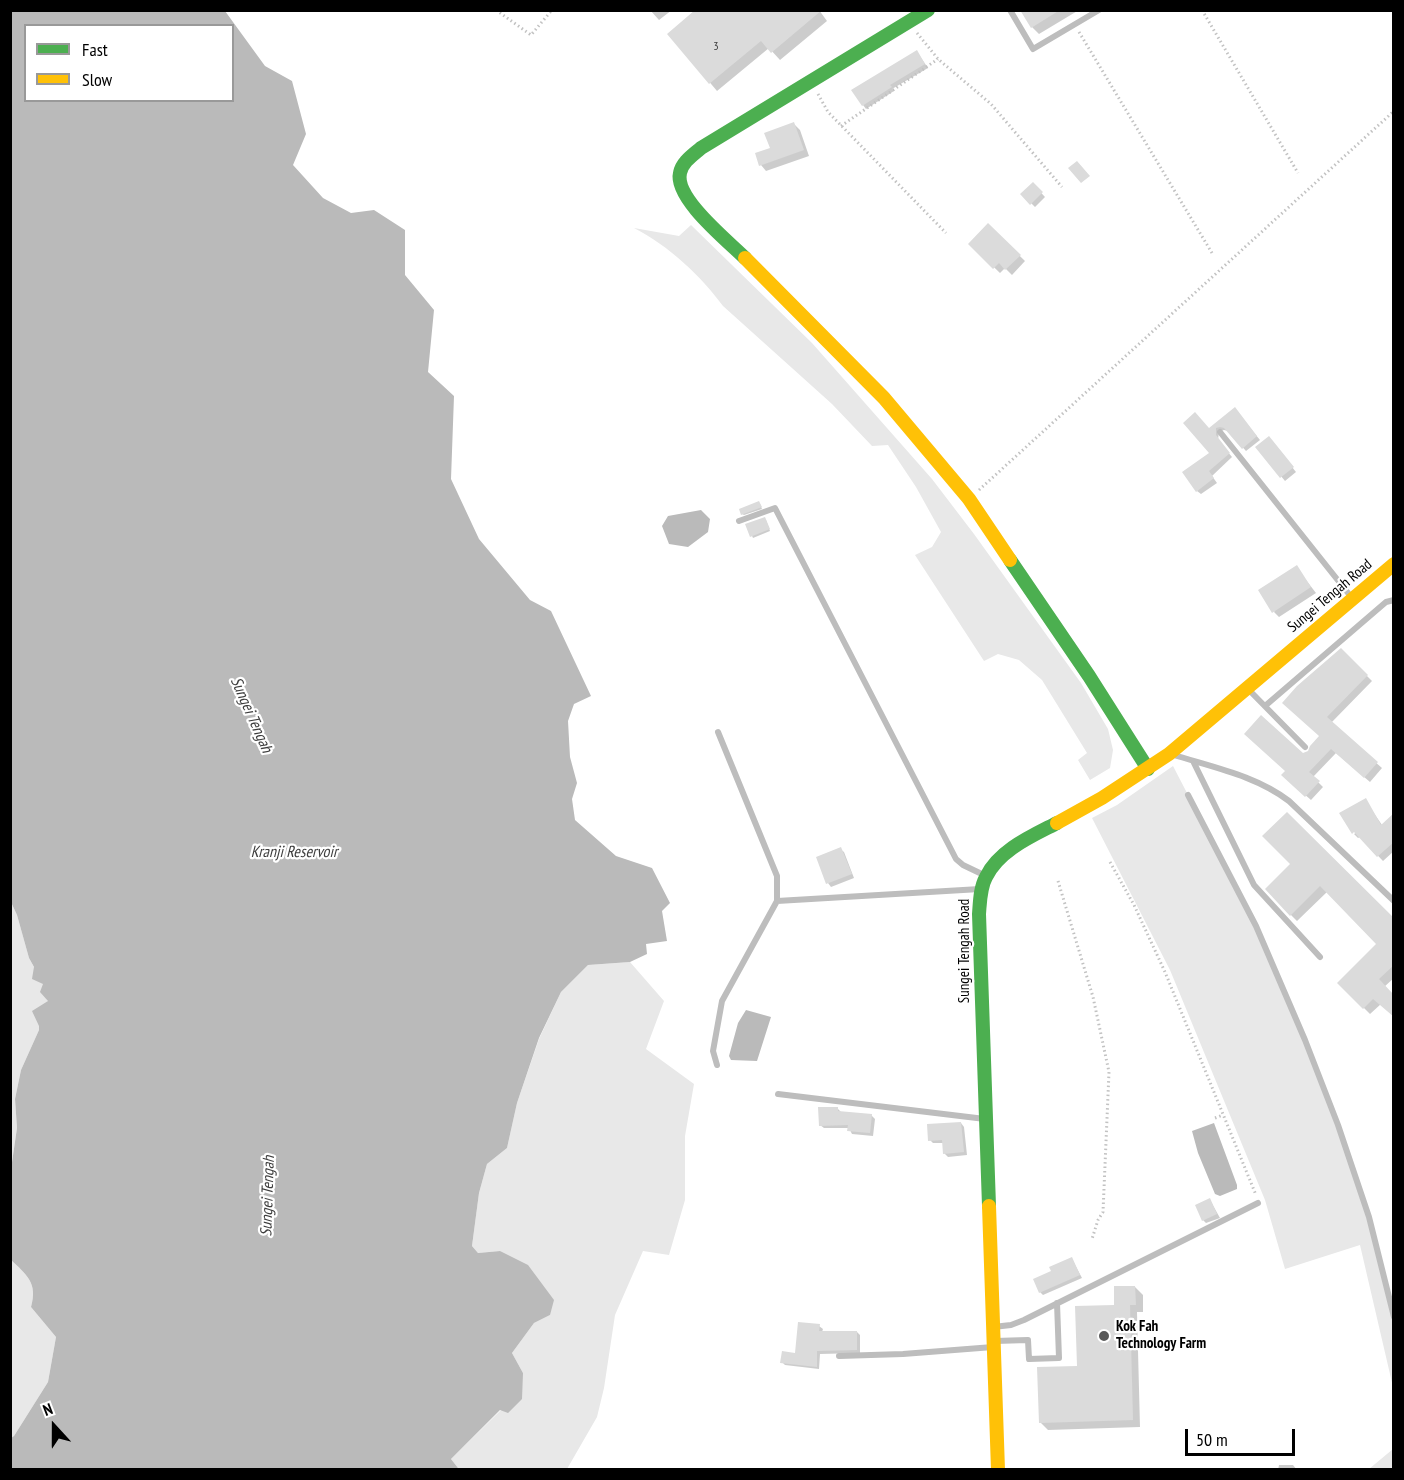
<!DOCTYPE html>
<style>
body{margin:0}
#map{position:relative;width:1404px;height:1480px;overflow:hidden;background:#fff;font-family:"PT Sans Narrow",sans-serif}
canvas{display:block}
.frame{position:absolute;inset:0;border:12px solid #000;pointer-events:none}
.legend{position:absolute;left:24px;top:24px;width:210px;height:78px;box-sizing:border-box;background:#fff;border:2px solid #999;margin:0;padding:8px 10px;list-style:none;font-size:18px;color:#000}
.legend li{display:flex;align-items:center;gap:12px;height:30px}
.legend b{width:30px;border:2px solid #999}
.north{position:absolute;left:24px;top:1396px;width:60px;height:60px;-webkit-text-stroke:4px #fff;paint-order:stroke;rotate:339deg;font-size:16px;font-weight:700;line-height:24px;text-align:center;color:#000}
.north::after{content:'';display:block;margin:auto;width:21px;height:27px;background:#000;clip-path:polygon(50% 0,100% 100%,50% 72%,0 100%)}
.scale{position:absolute;left:1185px;top:1429px;width:110px;height:27px;box-sizing:border-box;border:3px solid #000;border-top:0;padding-left:8px;font-size:18px;line-height:21px;white-space:nowrap;color:#000;-webkit-text-stroke:4px #fff;paint-order:stroke}
</style>
<div id="map">
<canvas width="1404" height="1480"></canvas>
<div class="frame"></div>
<ul class="legend">
<li><b style="height:8px;background:#4caf50"></b>Fast</li>
<li><b style="height:8px;background:#ffc107"></b>Slow</li>
</ul>
<div class="north">N</div>
<div class="scale">50 m</div>
</div>
<script>
const ctx = document.querySelector('canvas').getContext('2d');
ctx.lineJoin = 'round';
function fillPath(path, color) {
  ctx.fillStyle = color;
  ctx.fill(path, 'evenodd');
}
function strokePath(path, color, width, dash) {
  ctx.strokeStyle = color;
  ctx.lineWidth = width;
  ctx.lineCap = dash ? 'butt' : 'round';
  ctx.setLineDash(dash || []);
  ctx.stroke(path);
}
function label(font, color, halo, rows, align = 'center') {
  ctx.font = font + ' "PT Sans Narrow",sans-serif';
  ctx.lineWidth = 4.5;
  ctx.setLineDash([]);
  ctx.textBaseline = 'middle';
  ctx.strokeStyle = halo;
  ctx.fillStyle = color;
  for (const [text, x, y, turn = 0] of rows) {
    ctx.save();
    ctx.translate(x, y);
    ctx.rotate((+turn || 0) * Math.PI / 180);
    ctx.textAlign = isNaN(turn) ? turn : align;
    if (halo) ctx.strokeText(text, 0, 0);
    ctx.fillText(text, 0, 0);
    ctx.restore();
  }
}
fillPath(new Path2D(`
 M691,225L812,343L932,479L974,534L1081,683L1108,729L1113,750L1110,768L1090,780L1078,760L1087,753L1042,680L1019,660L998,654L984,661L915,555L932,547L941,532L916,487L888,445L872,446L832,404L723,306C700,275 669,246 634,228L679,236Z
 M1173,766L1256,926L1305,1040L1369,1217L1393,1317V1387L1360,1245L1285,1269L1265,1200L1170,970L1092,818L1117,805Z
 M10,900L17,915L29,958L43,984L48,1001L39,1030L21,1070L15,1099L17,1128L11,1169L10,1025L12,1020Z
 M630,962L664,1001L646,1049L694,1084L685,1136V1200L669,1255L643,1251L615,1315L604,1388L597,1417L567,1469H456L458,1468L451,1459L501,1410L523,1373L512,1353L534,1323L550,1315L500,1251L478,1253L472,1246L479,1193L487,1164L507,1148L517,1103L539,1039L561,992L588,965Z
 M10,1259C27,1275 38,1283 31,1307L56,1337L48,1382L14,1436L11,1438Z
 M1393,1449V1469H1369Z`), '#e8e8e8');
fillPath(new Path2D(`
 M11,10L225,11L265,66L292,81L306,134L293,165L323,198L351,213L374,210L405,230V275L434,310L428,372L454,396L451,479L479,539L530,600L551,611L591,696L574,704L568,721L570,757L577,783L572,799L575,820L616,856L652,868L670,903L662,911L667,941L646,944L647,954L630,962L588,965L561,992L539,1038L517,1103L507,1148L487,1164L479,1193L472,1246L478,1253L500,1251L528,1265L554,1300L550,1315L534,1323L512,1353L523,1373L522,1399L508,1413L500,1410L451,1459L458,1468L456,1469H11V1438L14,1436L48,1382L56,1337L31,1307C38,1283 27,1275 10,1259L11,1169L17,1128L15,1099L21,1070L39,1030V1026L32,1011L48,1001L40,992L43,984L32,979L34,967L29,958L17,915L10,900ZM26,26H232V100H26Z
 M701,510L710,519L708,532L688,547L669,544L662,526L668,516Z
 M746,1010L771,1017L757,1061L731,1060L729,1056L738,1023Z
 M1214,1123L1237,1185V1189L1220,1196L1215,1194L1198,1153L1192,1131Z`), '#bababa');
fillPath(new Path2D(`
 M650,10H672L659,20Z
 M819,10L827,21L780,60L769,48L717,91L669,34Z
 M1022,10H1079L1039,34L1032,27Z
 M917,52L928,68L892,89L894,91L866,109L863,105Z
 M794,124L800,130L809,156L766,171L761,165L772,149Z
 M1033,184L1045,197L1035,207L1022,194Z
 M988,225L1025,261L1012,275L1005,268L1000,273L970,244Z
 M1238,413L1260,440L1246,451L1228,431L1224,430L1219,432L1218,440L1232,457L1212,476L1217,483L1201,494L1197,491L1211,453L1209,429Z
 M1272,442L1296,472L1285,481L1257,447Z
 M760,504L762,509L744,515L742,514Z
 M766,520L770,531L753,538L747,525Z
 M1296,567L1316,593L1279,617L1274,612Z
 M1341,650L1372,681L1331,723L1382,768L1370,782L1336,753L1313,777L1323,787L1311,800L1288,780L1303,755L1309,752L1321,737Z
 M1365,800L1382,825L1394,815V851L1383,861L1360,837L1358,838L1354,834L1361,830Z
 M840,849L844,852L854,878L831,887L828,883Z
 M1292,864L1394,920V978L1384,987L1381,1004L1370,1014L1339,983L1378,944L1327,892L1297,921L1291,915Z
 M837,1108L841,1112L871,1115L875,1119L873,1136L852,1134L849,1128H824L820,1125Z
 M961,1123L964,1127L967,1155L948,1157L944,1153L943,1143H933L930,1140Z
 M1210,1200L1220,1218L1206,1223L1203,1220Z
 M1072,1259L1082,1278L1043,1295L1040,1292L1053,1271Z
 M1135,1287L1143,1295V1312H1137L1140,1427L1048,1430L1040,1422Z
 M819,1326L823,1329L822,1332H857L860,1335V1353L820,1354L819,1369L785,1365L782,1362L796,1355Z
 M1279,1465H1293L1297,1470H1278Z`), '#0003');
fillPath(new Path2D(`
 M695,10H822L771,53L761,41L709,84L667,34Z
 M1020,10H1060L1031,28Z
 M917,50L925,64L890,85L892,87L862,106L851,90Z
 M794,122L804,150L759,166L755,153L770,148L764,133Z
 M1077,161L1090,176L1081,183L1068,168Z
 M1033,182L1043,192L1030,205L1020,194Z
 M988,223L1021,255L1005,270L999,263L993,269L968,244Z
 M1235,407L1257,436L1242,449L1224,428L1220,427L1216,428V435L1230,453L1209,471L1214,478L1196,492L1182,472L1209,453L1183,423L1195,412L1209,428Z
 M1269,436L1294,467L1280,478L1255,447Z
 M759,501L762,507L741,515L739,509Z
 M765,517L770,529L750,537L745,524Z
 M1297,565L1311,587L1272,613L1258,590Z
 M1341,648L1368,675L1327,717L1378,762L1364,778L1331,749L1309,772L1320,781L1305,797L1281,775L1285,771L1244,734L1261,715L1303,753L1308,751L1310,746L1319,736L1282,703L1297,686Z
 M1366,798L1381,825L1394,813V842L1377,857L1354,832L1352,834L1339,813Z
 M1287,812L1394,918V965L1379,979L1394,995V1017L1373,999L1363,1009L1337,983L1376,944L1320,886L1290,916L1265,889L1290,864L1262,836Z
 M841,847L852,874L826,884L816,857Z
 M818,1107H838V1111L872,1114L870,1133L847,1131L848,1125L819,1126Z
 M961,1122L964,1152L943,1154L942,1140L928,1141L927,1124Z
 M1210,1198L1217,1214L1202,1221L1195,1205Z
 M1072,1257L1080,1275L1039,1293L1033,1279L1051,1271L1049,1267Z
 M1114,1286H1135L1136,1305H1130L1133,1420L1039,1423L1037,1367L1077,1366L1075,1306L1114,1305Z
 M798,1322L820,1324L819,1331H857V1350L817,1351V1367L780,1363L782,1351L795,1353Z`), '#dbdbdb');
strokePath(new Path2D(`
 M496,10L531,35L552,10
 M1202,10L1298,173
 M1079,32L1212,253
 M917,33L938,59L991,104L1062,187
 M818,94L828,112L946,233
 M841,126L938,59
 M979,490L1394,111
 M1110,862L1134,905L1165,972L1256,1195
 M1058,881L1093,997L1109,1072L1103,1212L1098,1220L1092,1239
 M1215,1118L1223,1115`), '#c2c2c2', 3, [1.5, 3]);
strokePath(new Path2D(`
 M1010,10L1033,49L1099,10
 M1220,432L1352,598
 M739,521L775,508L956,859L963,865L986,876
 M1249,690L1305,747
 M1265,706L1386,602L1394,600
 M1171,754C1211,767 1255,775 1289,801L1394,901
 M1193,761L1254,885L1320,957
 M1188,795L1256,926L1305,1040L1338,1125L1369,1217L1394,1317
 M777,901L980,889
 M717,1065L713,1051L722,1001L777,901V876L718,732
 M778,1094L985,1119
 M993,1327L1011,1325L1024,1320L1258,1203
 M995,1341L1028,1340L1029,1359L1059,1358L1057,1303
 M839,1356L903,1354L993,1347`), '#bdbdbd', 6);
strokePath(new Path2D(`
 M745,258C728,241 674,198 680,173C682,162 693,155 701,148L928,10
 M1010,560L1089,676L1148,769
 M989,1206L979,914C980,902 980,888 986,877C999,850 1032,836 1057,823`), '#4caf50', 14);
strokePath(new Path2D(`
 M745,258L884,398L969,499L1010,560
 M1057,823L1102,798L1169,754L1394,564
 M989,1206L998,1470`), '#ffc107', 14);
for (const [x, y, r, color] of [
 [1104,1336,6,"#595959"]
]) {
  const dot = new Path2D();
  dot.arc(x, y, r, 0, 2 * Math.PI);
  ctx.fillStyle = color;
  ctx.fill(dot);
  strokePath(dot, '#fff', 2);
}
label('12px', '#373737', null, [
 ["3",716,47]
]);
label('15px', '#000', '#fff', [
 ["Sungei Tengah Road",1330,596,-40],
 ["Sungei Tengah Road",965,951,-90]
]);
label('bold 15px', '#000', '#fff', [
 ["Kok Fah",1116,1327],
 ["Technology Farm",1116,1344]
], 'left');
label('italic 16px', '#3d3d3d', '#fff', [
 ["Sungei Tengah",251,715,66],
 ["Kranji Reservoir",294,852],
 ["Sungei Tengah",268,1196,-88]
]);
</script>
